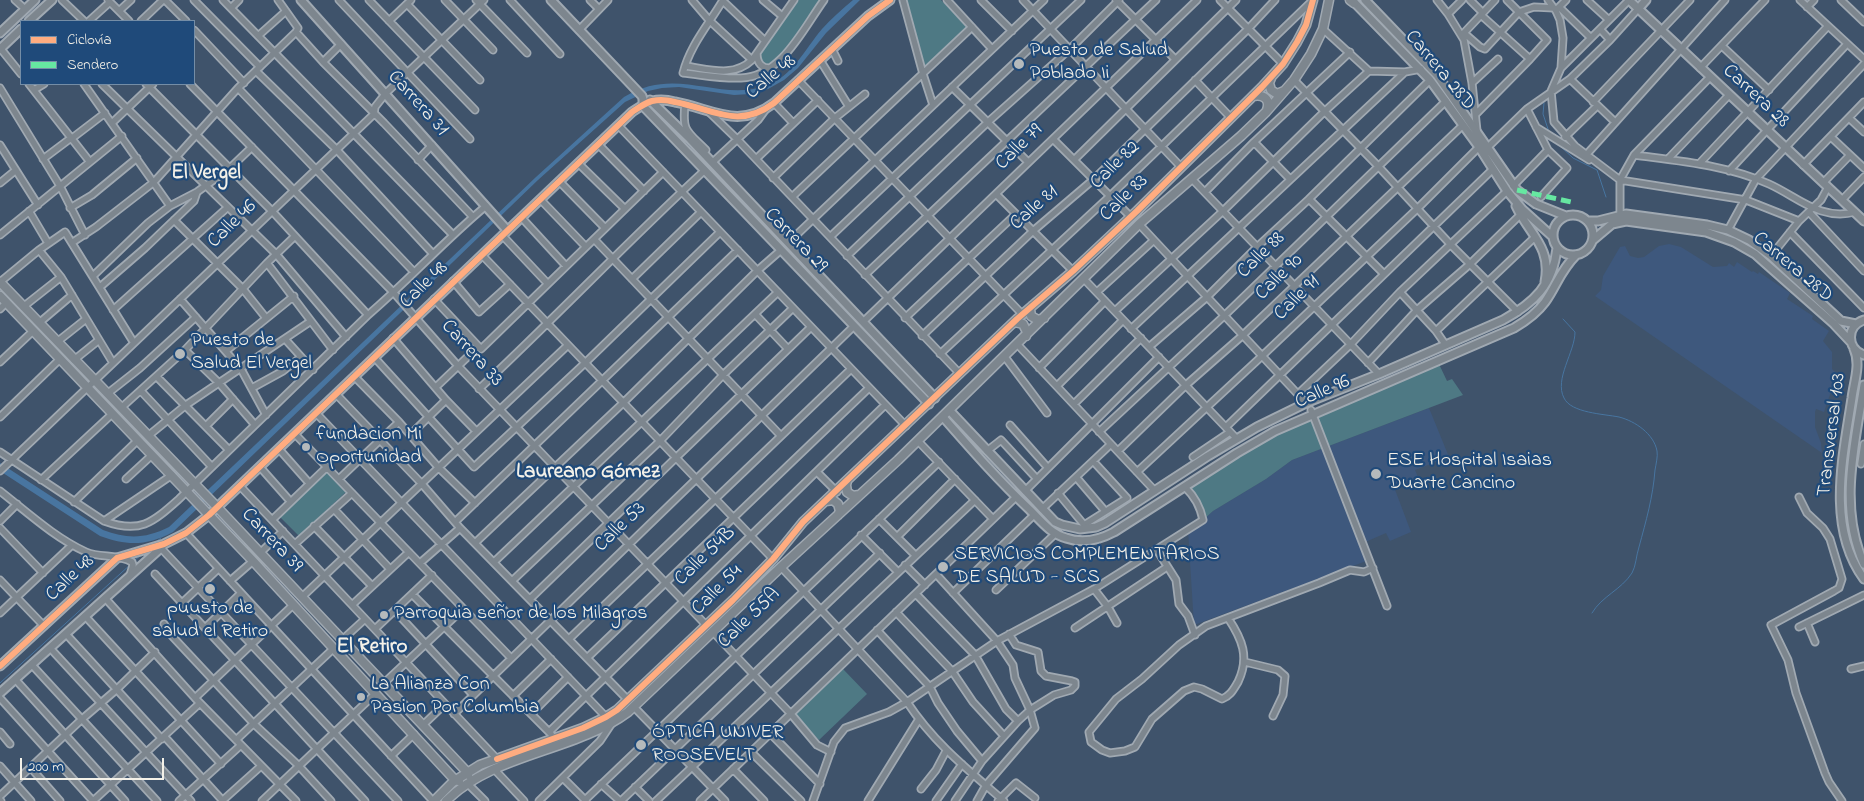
<!DOCTYPE html>
<meta charset="utf-8">
<style>
body{margin:0}
#map{position:relative;width:1864px;height:801px;overflow:hidden;background:#3f536b;font-family:"Indie Flower",sans-serif}
canvas{display:block}
.legend{position:absolute;left:20px;top:20px;width:175px;height:65px;box-sizing:border-box;background:#1f4a7a;border:1px solid #748da6;margin:0;padding:6px 9px;list-style:none;font-size:15px;color:#f4f1e8}
.legend li{display:flex;align-items:center;gap:10px;height:25px}
.legend b{width:25px;border:1px solid #748da6}
.scale{position:absolute;left:20px;top:758px;width:144px;height:22px;box-sizing:border-box;border:2px solid #f4f1e8;border-top:0;padding-left:6px;font-size:15px;line-height:18px;white-space:nowrap;color:#f4f1e8;-webkit-text-stroke:4px #1f4a7a;paint-order:stroke}
</style>
<div id="map">
<canvas width="1864" height="801"></canvas>
<ul class="legend">
<li><b style="height:6px;background:#ffac80"></b>Ciclovía</li>
<li><b style="height:6px;background:#66e7a1"></b>Sendero</li>
</ul>
<div class="scale">200 m</div>
</div>
<script>
const ctx = document.querySelector('canvas').getContext('2d');
ctx.lineJoin = 'round';
function fillPath(path, color) {
  ctx.fillStyle = color;
  ctx.fill(path, 'evenodd');
}
function strokePath(path, color, width, dash) {
  ctx.strokeStyle = color;
  ctx.lineWidth = width;
  ctx.lineCap = dash ? 'butt' : 'round';
  ctx.setLineDash(dash || []);
  ctx.stroke(path);
}
function label(font, color, halo, rows, align = 'center') {
  ctx.font = font + ' "Indie Flower",sans-serif';
  ctx.lineWidth = 4.5;
  ctx.setLineDash([]);
  ctx.textBaseline = 'middle';
  ctx.strokeStyle = halo;
  ctx.fillStyle = color;
  for (const [text, x, y, turn = 0] of rows) {
    ctx.save();
    ctx.translate(x, y);
    ctx.rotate((+turn || 0) * Math.PI / 180);
    ctx.textAlign = isNaN(turn) ? turn : align;
    if (halo) ctx.strokeText(text, 0, 0);
    ctx.fillText(text, 0, 0);
    ctx.restore();
  }
}
fillPath(new Path2D(`
 M1669,244L1681,247L1713,267L1727,266L1729,263L1734,267L1737,262L1752,272L1753,271L1758,274L1759,272L1790,293L1787,299L1813,316L1812,319L1829,331L1823,341L1832,352V369L1837,374L1824,412L1816,409L1815,412V427L1821,443L1822,453L1595,296L1601,290L1603,276L1620,247L1625,246L1630,256L1638,258L1644,257L1659,246Z
 M1429,408L1449,457L1415,470L1418,477L1394,487L1411,532L1390,541L1386,533L1363,543L1369,560L1194,625L1188,530L1203,520L1213,511L1266,479L1292,460Z`), '#3e587d');
fillPath(new Path2D(`
 M794,0H824L782,58L768,69L757,57Z
 M905,0H941L967,27L924,69Z
 M1438,362L1447,381L1452,379L1463,395L1292,460L1266,479L1213,511L1203,520L1201,510L1185,487L1259,440Z
 M327,469L348,490L299,536L278,515Z
 M843,669L867,694L819,740L795,715Z`), '#4e7984');
fillPath(new Path2D(`
 M853,0H860L826,33L798,68L784,80L768,89L750,94L734,95L679,87L662,88L648,91L625,102L538,180L173,532C147,546 127,546 100,536L0,471V463L103,530C127,539 145,539 169,527L536,177L624,97C677,65 716,102 766,86C792,77 805,49 822,29C831,19 842,9 853,0Z`), '#4875a0');
strokePath(new Path2D(`
 M1544,103L1543,114L1549,132
 M1559,145L1573,158L1597,170L1606,197
 M1563,319L1575,332C1575,352 1554,379 1564,398C1571,413 1604,414 1619,417C1635,421 1654,434 1657,451C1658,456 1656,464 1655,470C1653,497 1646,521 1639,547C1636,556 1636,566 1632,573C1621,590 1602,596 1592,613
 M154,543L161,538
 M134,561L142,554
 M0,683L131,564`), '#4875a0', 1);
const minor = new Path2D(`
 M15,0L25,9
 M62,0L84,21
 M108,0L129,21
 M165,0L186,21
 M194,0L260,67
 M223,0L453,235
 M339,0L470,139
 M369,0L475,110
 M445,0L493,50
 M476,0L527,53
 M510,0L560,54
 M590,0L599,9
 M692,0L709,20L752,60
 M723,0C709,24 690,45 683,73C702,75 722,79 741,78C781,77 803,29 824,0
 M763,0L782,16
 M903,0L923,74L933,105
 M947,0L992,49
 M981,0L1012,31
 M1023,0L1181,167
 M1116,0L1175,59
 M1220,0L1283,64
 M1437,0L1448,14L1464,40L1472,83L1477,131
 M1470,0L1483,13
 M1548,0L1556,11L1560,20L1563,38L1561,68L1551,91L1554,122L1575,146L1620,180V214
 M1587,0L1609,20
 M1800,0L1864,59
 M1841,0L1864,22
 M723,1L765,41
 M407,4L480,80
 M1559,7L1591,38
 M1807,7L1814,0
 M231,8L239,0
 M1557,9L1566,0
 M119,11L131,0
 M1448,14L1462,0
 M1481,15L1530,59
 M89,21L110,2
 M141,21L163,0
 M389,21L411,0
 M1323,29L1369,71L1405,72L1421,69
 M1600,29L1610,40
 M194,30L244,83
 M579,30L608,0
 M296,32L323,62L384,123L473,217
 M1464,33L1480,47L1485,49L1519,12L1534,7L1554,8
 M1462,35L1495,0
 M258,36L286,11
 M1722,46L1769,90
 M1,49L21,74
 M832,49L838,61
 M757,54C757,63 762,69 771,68
 M820,60L848,105
 M323,62L341,44
 M685,66C709,69 733,78 752,60L794,0
 M1561,68L1629,0
 M1700,68L1765,0
 M256,71L336,149L433,254
 M1710,77L1634,155L1620,180L1746,200L1799,221
 M1570,79L1615,122
 M798,80L1022,314
 M1195,80L1231,118
 M1294,80L1378,166L1451,245L1518,312
 M1472,83L1498,59
 M29,84L90,162
 M84,84L170,206
 M102,84L276,254L346,337
 M146,84L272,211L368,315
 M190,84L394,293L459,367L707,626
 M952,87L1028,162
 M0,88L60,186L85,235
 M238,88L414,272
 M34,90L44,84
 M1593,102L1690,0
 M774,103L793,123
 M685,104C682,132 687,131 706,150
 M1527,109L1548,150L1567,168L1541,197
 M708,111L737,139L960,374
 M1476,114L1530,59L1547,40L1507,0
 M1849,118L1864,132
 M112,123L153,84
 M618,125L906,426
 M1536,127L1589,160
 M1565,137L1597,106
 M1831,137L1864,168
 M71,139L105,113
 M1053,139L1131,217
 M1254,142L1290,179
 M598,144L644,191
 M0,145L38,205
 M1488,147L1527,109L1570,79L1610,40L1638,9
 M1587,154L1725,0
 M1634,155C1679,161 1727,165 1769,184C1798,197 1820,221 1855,212
 M43,159L71,138
 M756,159L818,100
 M1668,159L1729,95
 M418,160L432,145
 M715,160L758,120L766,109
 M1074,160L1236,0
 M578,163L625,209
 M1699,164L1828,26
 M1803,165L1864,102
 M1729,171L1847,44
 M773,178L835,118L865,94
 M1192,179L1379,374
 M559,181L605,228
 M0,183L16,170
 M1823,183L1850,155
 M1513,186L1548,150
 M1205,192L1254,142L1350,52
 M996,194L1073,271
 M792,197L972,27
 M540,199L586,247
 M1309,199L1384,274
 M1842,200L1864,177
 M70,208L92,195L137,158
 M29,211L48,243
 M1809,212L1864,271
 M521,217L566,266
 M174,220L243,289L266,318
 M1139,224L1306,403
 M1728,230L1756,179L1864,64
 M1790,232L1864,308
 M0,235L122,136
 M502,235L548,284
 M830,237L1081,0
 M594,239L781,436
 M790,241L1044,0
 M73,242L96,227L154,182L238,88L296,32L298,28L278,0
 M39,250L61,277L113,363
 M482,255L773,559
 M847,256L988,122L1070,49L1119,0
 M1771,256L1799,221L1821,200L1828,187
 M267,263L333,350
 M865,275L1156,0
 M93,276L148,223L170,206L197,192L230,168L252,147
 M1083,278L1237,439
 M632,279L701,212
 M453,281L479,312L510,284
 M0,282L39,250L65,232L134,343
 M100,287L145,248L194,201L197,192
 M1097,292L1154,240
 M1400,292L1436,331L1445,344
 M180,299L241,369L266,415
 M434,299L481,349L663,172
 M23,307L61,277
 M0,309L6,303
 M113,310L228,207
 M1115,311L1223,211L1325,111L1369,71
 M755,314L788,349
 M905,318L1016,214
 M865,320L1197,0
 M39,323L72,295
 M1131,329L1405,72
 M1436,331L1535,237
 M922,336L1033,231L1094,179L1248,29L1275,0
 M393,338L446,400L476,431
 M285,339L313,370
 M57,342L86,319
 M1018,345L1155,491
 M1149,347L1207,297L1257,247L1309,199L1430,80
 M185,350L219,383L255,425
 M226,351L294,296
 M940,354L1110,196L1312,1
 M374,357L474,467L585,363L720,232
 M1005,357L1047,413
 M74,360L99,340
 M0,362L33,331
 M1368,363L1417,310L1470,264L1520,215
 M1039,368L1105,301
 M354,376L399,422L438,467L475,503
 M157,377L229,450
 M1057,386L1123,320
 M436,387L478,347
 M252,388L283,371L301,357
 M479,389C556,317 628,241 705,170
 M141,391L212,467
 M107,394L140,368L196,317
 M336,394L422,484L460,528L628,700
 M1298,394L1351,344L1400,292L1507,191
 M1074,404L1141,338
 M121,408L185,350L267,263L294,237
 M1311,410L1387,606
 M316,413L606,717
 M0,417L60,359
 M1010,425L1048,468
 M206,426L233,399
 M1226,427L1493,169
 M1099,432L1225,315L1446,101
 M295,434L511,658
 M410,435L446,400
 M148,436L186,405L311,321
 M918,441L993,519
 M279,449L309,483
 M987,451L1001,440L1037,479
 M1118,451L1186,385L1243,335L1463,125
 M0,452L104,521C140,534 152,523 179,499L368,315C409,280 445,240 486,206
 M1193,457L1230,432
 M1861,464L1864,444
 M260,467L290,501
 M0,471L374,114L375,107L386,93L484,0
 M817,472L837,492
 M1137,472L1262,356L1417,209L1479,147
 M1076,477L1105,511
 M126,479L152,455
 M339,479L399,422
 M41,480L112,414
 M240,486L497,759
 M0,491C27,512 55,538 86,552C100,558 118,554 132,562L133,565L130,575
 M1025,491L1159,357
 M1058,493L1085,526
 M1799,497L1807,513L1823,528L1830,539L1842,579L1839,588L1834,591L1771,625L1788,660L1796,693L1825,773L1829,782L1842,801
 M74,502L138,440
 M334,509L390,569
 M1042,509L1111,444
 M879,519L915,555
 M272,520L327,467
 M0,521L17,504
 M104,521L172,475
 M455,522L738,250
 M1084,525L1127,498L1093,461
 M314,526L372,586
 M0,528L43,573
 M186,533L433,801
 M861,535L898,572
 M897,537L955,479
 M475,543L623,403L757,271L781,250
 M295,544L352,493
 M159,546L398,801
 M1157,550L1176,580L1179,604L1188,616L1195,635
 M260,553L283,531
 M494,562L778,292
 M420,563L460,528
 M905,565L925,585
 M781,567L907,702C934,743 967,769 1004,801
 M155,574L365,801
 M936,574L997,641L1013,665L1015,678L1030,710L1035,728L986,785L977,801
 M0,580L44,626
 M230,581L253,561
 M512,581L660,441L723,375L793,308
 M1094,589L1108,607L1117,623
 M996,590L1055,534
 M953,593L1034,515
 M412,594L551,734
 M916,594L975,655L1006,709L1018,721
 M302,597L568,345
 M105,598L195,698L296,801
 M530,599L811,327
 M182,603L218,569
 M352,605L409,552
 M395,611L473,695
 M896,612L952,671L973,702L1004,736
 M0,613L72,545
 M85,616L221,764
 M1228,618C1242,639 1250,657 1238,682C1233,690 1231,695 1222,699L1202,689L1194,687L1184,691L1152,719L1135,747L1125,751L1110,753L1102,750L1091,742L1089,732L1116,699L1142,679L1179,645L1206,626L1319,583L1350,570L1364,572L1373,568
 M1807,623L1815,642
 M164,624L172,636L254,724L298,765L331,801
 M1799,627L1864,595
 M205,628L241,593
 M1075,628L1167,567
 M375,629L432,575
 M877,630L930,687L938,703L957,731L982,761
 M714,633L791,714L817,745L831,752
 M66,634L162,739
 M569,639L851,369
 M342,640L365,619
 M50,648L191,801
 M587,658L869,388
 M1245,662L1278,670L1285,676L1283,695L1273,716
 M32,665L157,801
 M1851,669L1864,666
 M15,679L125,801
 M383,684L463,609
 M513,696L551,659
 M0,698L93,801
 M195,698L293,605
 M634,707L725,801
 M454,714L854,326
 M531,714L568,677
 M423,725L445,704
 M0,732L10,744
 M549,732L885,405
 M770,733L820,784
 M164,736L223,801
 M236,740L334,648
 M751,752L801,801
 M391,756L414,734
 M0,766L31,801
 M31,768L60,801
 M733,769L764,801
 M495,770L524,801
 M563,778L586,801
 M468,784L485,801
 M601,784L620,801
 M635,787L649,801
 M921,789L936,770L946,751
 M0,796L81,720L116,690L155,652
 M0,800L1,801
 M585,800L939,462
 M93,801L200,703
 M179,801L241,745
 M222,801L261,766
 M262,801L376,693
 M539,801L600,741L612,723
 M621,801L880,553
 M656,801L975,500
 M700,801L1016,497
 M813,801L834,742L845,728L889,712L907,702L997,641L1094,589L1203,520C1200,506 1195,497 1185,487
 M868,801L919,719
 M936,801L962,764
 M955,801L982,761L1018,721L1030,710L1054,695L1071,690L1075,686V682L1072,681L1046,676L1041,671L1038,652L1016,645L1009,634
 M998,801L1016,783L1035,798`);
const tertiary = new Path2D(`
 M301,0L507,230
 M551,0L642,96L643,99V106L929,404
 M1352,0L1430,80L1479,147L1507,191L1522,209L1553,237
 M1365,0L1437,75L1517,190L1536,204L1566,216
 M1629,0L1864,221
 M1638,9L1646,0
 M29,21L52,0
 M0,33L35,0
 M0,49L21,29
 M650,100L690,139L935,398
 M1516,206C1529,234 1552,247 1545,282
 M1553 235a20 20 0 1 1 40 0a20 20 0 1 1-40 0Z
 M1588,221H1598L1626,214L1707,225L1728,230L1749,240L1771,256L1841,321L1856,324
 M1593,240L1612,224L1626,221L1706,232L1734,242L1755,254L1765,263L1834,324L1850,341
 M1864,320C1846,326 1846,348 1864,355
 M1854,349C1861,364 1854,382 1852,398C1843,457 1826,527 1864,579
 M1864,385C1855,444 1838,507 1864,564
 M950,411L1055,522L1062,525L1080,529L1096,527L1105,523L1208,456L1257,427L1306,403L1379,374L1503,320C1534,303 1553,285 1557,248
 M943,417C971,449 999,481 1030,510C1041,521 1051,534 1066,538C1083,544 1099,540 1114,532L1237,453L1275,431L1514,328C1526,321 1537,313 1545,302C1557,285 1560,271 1576,255
 M0,666L117,558L164,544L186,533L209,515L632,112C638,108 645,103 652,101C660,99 668,100 675,102C713,109 738,130 774,103L868,16L890,0
 M0,693L162,547`);
const secondary = new Path2D(`
 M1350,0L1354,3
 M1271,78L1269,83L1271,90L1277,94L1284,91
 M1253,96C1263,94 1271,99 1267,110
 M0,282L217,507L467,772L468,775
 M0,296L253,561L455,780L459,781
 M1032,306L1030,309L1031,316L1038,320L1044,318
 M1012,324L1015,322L1023,324L1027,332L1026,336
 M847,481L846,485L847,492L853,496L859,495
 M826,501L833,500L838,504L840,511L838,515
 M434,801L453,782L480,765L583,728L606,717L617,710L733,600L773,559L803,522L823,503L1017,319L1073,271L1137,211L1262,87L1283,64L1297,42L1306,25L1313,0
 M446,801C494,753 574,752 628,712L781,567L898,460L1139,224L1241,136L1266,112L1294,80L1311,54L1323,29L1329,0`);
strokePath(minor, '#a0a9b2', 9);
strokePath(tertiary, '#a0a9b2', 11);
strokePath(secondary, '#a0a9b2', 11);
strokePath(minor, '#7d868e', 5.5);
strokePath(tertiary, '#7d868e', 7);
strokePath(secondary, '#7d868e', 8);
strokePath(new Path2D(`
 M1517,190L1571,202`), '#66e7a1', 5, [10, 5]);
strokePath(new Path2D(`
 M0,666L117,558L164,544L186,533L209,515L632,112C638,108 645,103 652,101C660,99 668,100 675,102C713,109 738,130 774,103L868,16L890,0
 M497,759L583,728L606,717L617,710L733,600L773,559L803,522L823,503L1017,319L1073,271L1137,211L1262,87L1283,64L1297,42L1306,25L1313,0`), '#ffac80', 6);
for (const [x, y, r, color] of [
 [1019,64,6,"#b5babc"],
 [180,354,6,"#b5babc"],
 [306,447,5,"#b5babc"],
 [1376,474,6,"#b5babc"],
 [943,567,6,"#b5babc"],
 [210,589,6,"#b5babc"],
 [384,615,5,"#b5babc"],
 [361,697,5,"#b5babc"],
 [641,745,6,"#b5babc"]
]) {
  const dot = new Path2D();
  dot.arc(x, y, r, 0, 2 * Math.PI);
  ctx.fillStyle = color;
  ctx.fill(dot);
  strokePath(dot, '#1f4a7a', 2);
}
label('20px', '#f4f1e8', '#1f4a7a', [
 ["Puesto de Salud",1030,52],
 ["Poblado Ii",1030,75],
 ["Puesto de",191,342],
 ["Salud El Vergel",191,365],
 ["fundacion Mi",316,436],
 ["Oportunidad",316,459],
 ["ESE Hospital Isaias",1387,462],
 ["Duarte Cancino",1387,485],
 ["SERVICIOS COMPLEMENTARIOS",954,556],
 ["DE SALUD - SCS",954,579],
 ["puusto de",210,610,"center"],
 ["salud el Retiro",210,633,"center"],
 ["Parroquia señor de los Milagros",394,615],
 ["La Alianza Con",371,686],
 ["Pasion Por Columbia",371,709],
 ["ÓPTICA UNIVER",652,734],
 ["ROOSEVELT",652,757]
], 'left');
label('20px', '#f4f1e8', '#1f4a7a', [
 ["Carrera 28D",1439,71,50],
 ["Calle 48",772,78,-39],
 ["Carrera 28",1755,97,43],
 ["Carrera 31",417,104,48],
 ["Calle 79",1020,148,-44],
 ["Calle 82",1116,166,-44],
 ["Calle 83",1125,199,-44],
 ["Calle 81",1035,209,-41],
 ["Calle 46",233,225,-44],
 ["Carrera 29",795,241,46],
 ["Calle 88",1262,256,-44],
 ["Carrera 28D",1792,268,40],
 ["Calle 90",1280,278,-44],
 ["Calle 48",425,286,-44],
 ["Calle 91",1298,299,-44],
 ["Carrera 33",471,354,48],
 ["Calle 96",1323,393,-23],
 ["Transversal 103",1833,435,-83],
 ["Calle 53",621,528,-44],
 ["Carrera 39",271,541,47],
 ["Calle 54B",706,557,-44],
 ["Calle 48",71,579,-43],
 ["Calle 54",718,591,-45],
 ["Calle 55A",750,619,-44]
]);
label('bold 21px', '#f4f1e8', '#1f4a7a', [
 ["El Vergel",206,175],
 ["Laureano Gómez",588,474],
 ["El Retiro",372,649]
]);
</script>
